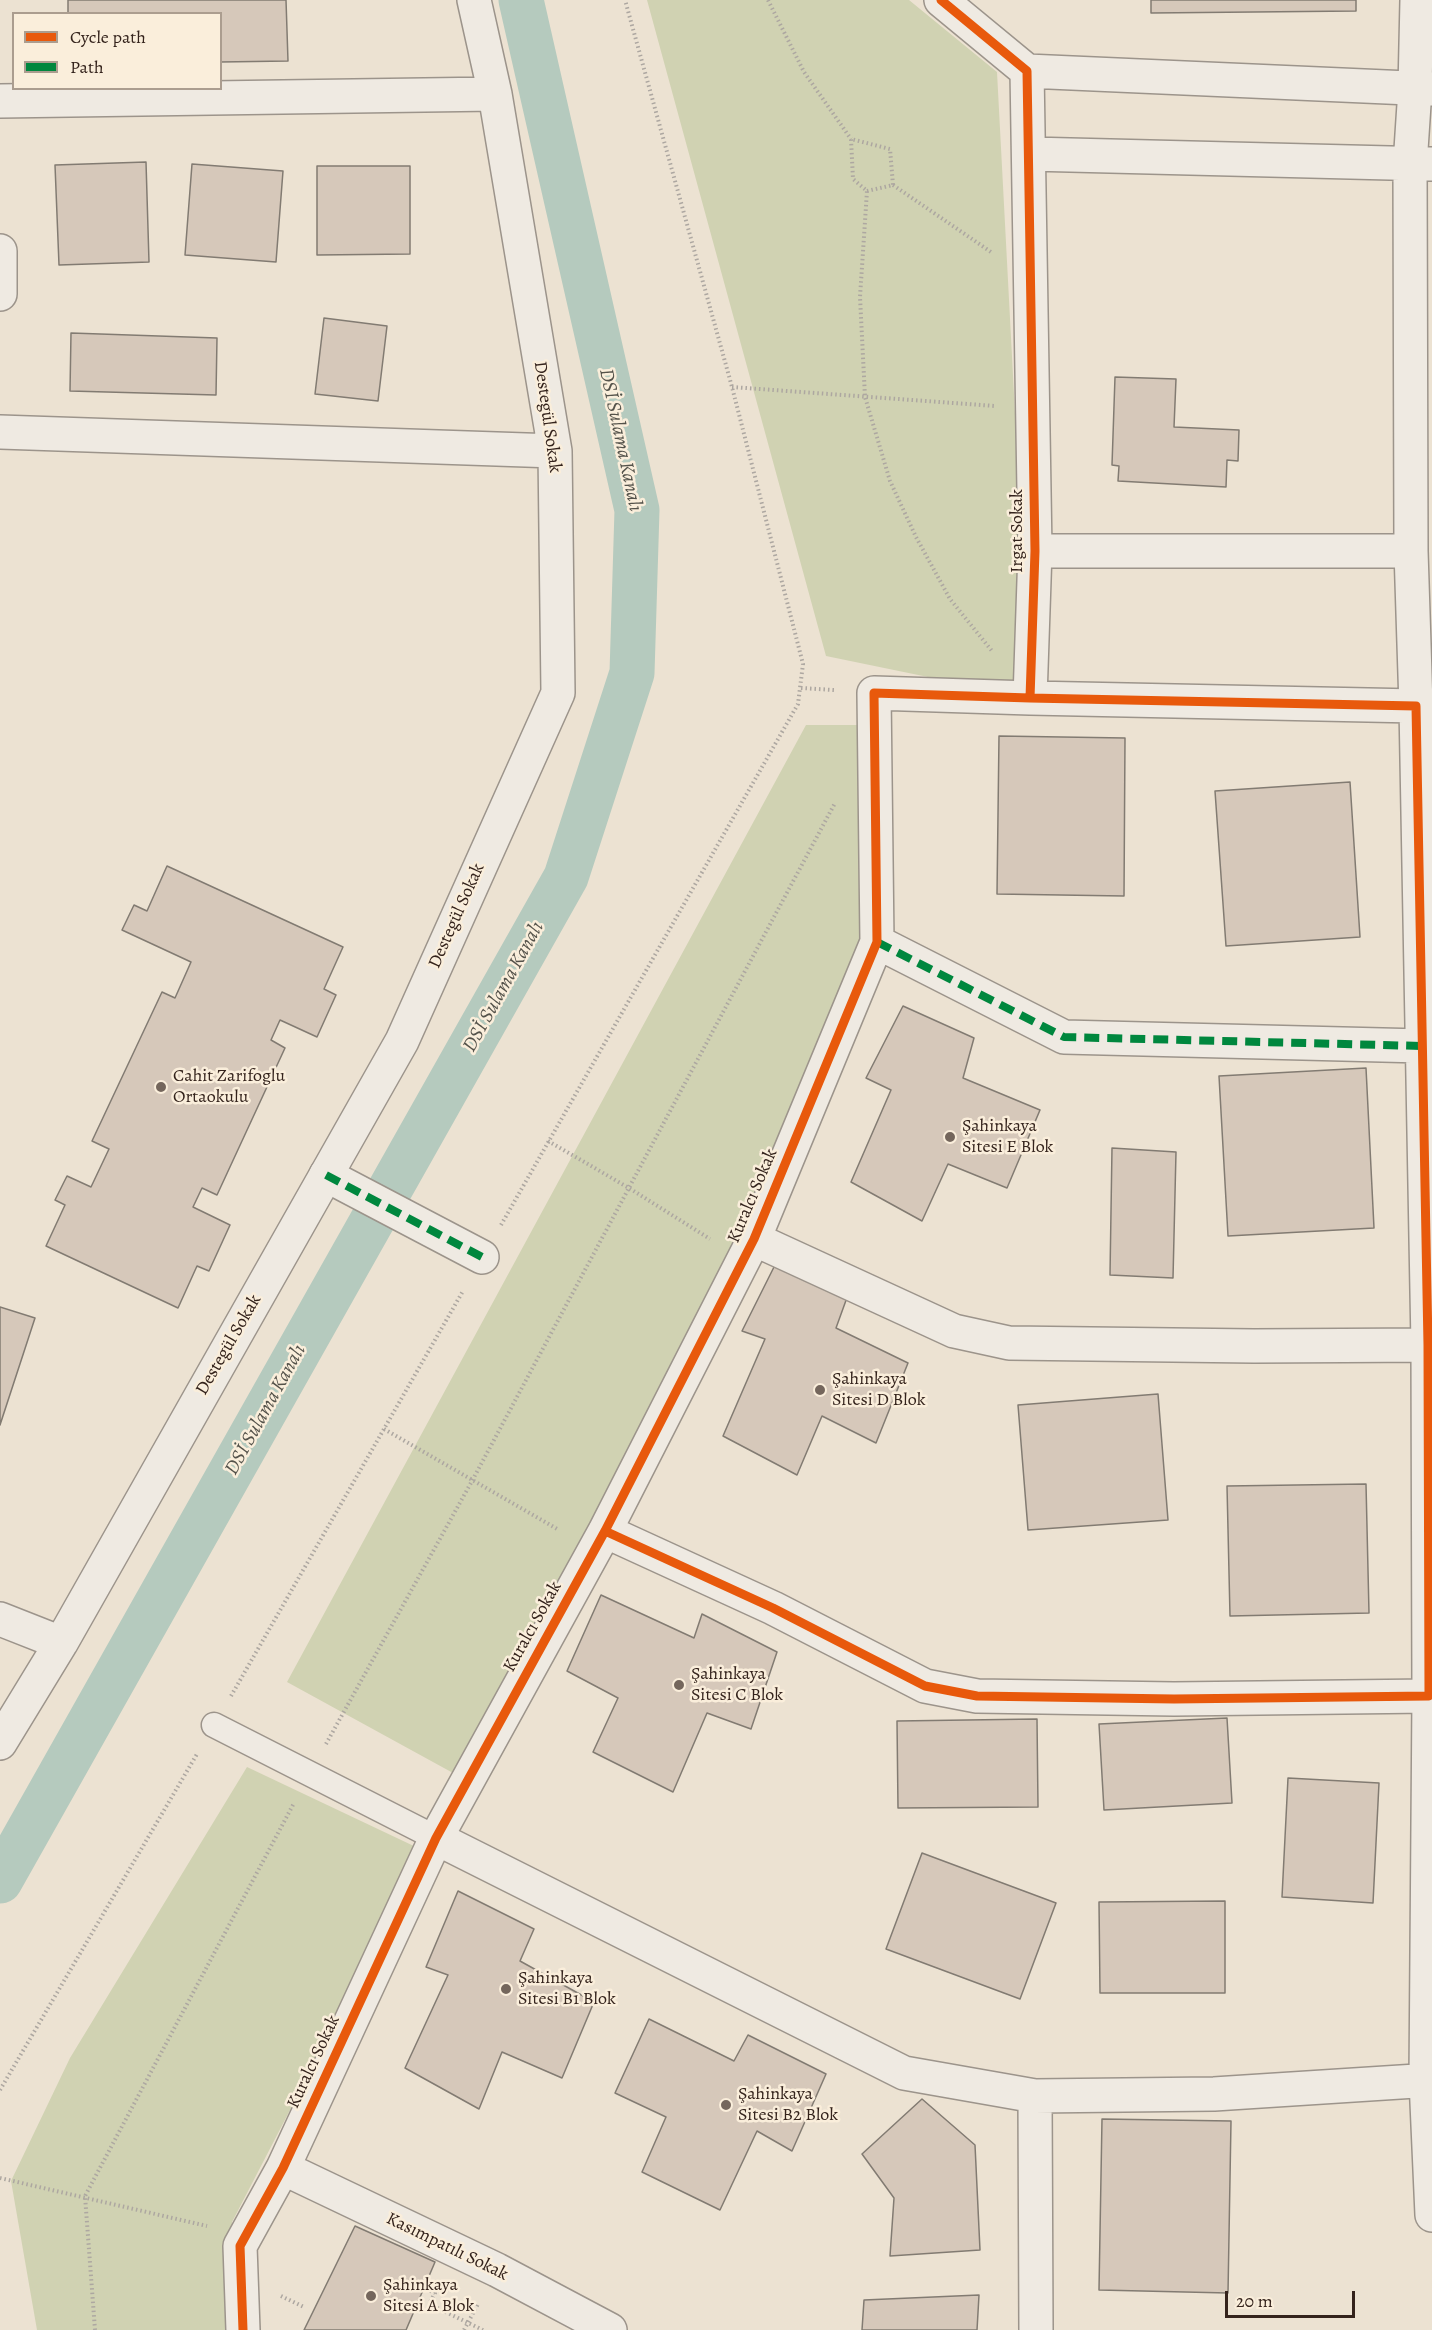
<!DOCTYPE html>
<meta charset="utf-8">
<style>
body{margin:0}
#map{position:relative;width:1432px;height:2330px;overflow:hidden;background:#ece2d2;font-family:Alegreya,serif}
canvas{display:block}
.legend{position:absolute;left:12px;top:12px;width:210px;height:78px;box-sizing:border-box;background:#faeedb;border:2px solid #ab9d8f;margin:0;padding:8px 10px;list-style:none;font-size:18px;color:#34231c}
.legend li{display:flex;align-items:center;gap:12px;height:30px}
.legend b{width:30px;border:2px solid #ab9d8f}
.scale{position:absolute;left:1225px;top:2291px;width:130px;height:27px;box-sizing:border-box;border:3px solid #34231c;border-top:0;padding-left:8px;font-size:18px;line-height:21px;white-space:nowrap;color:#34231c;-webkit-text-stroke:4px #faeedb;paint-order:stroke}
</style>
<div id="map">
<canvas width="1432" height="2330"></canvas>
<ul class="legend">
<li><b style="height:8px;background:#e8590c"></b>Cycle path</li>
<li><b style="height:8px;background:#00873e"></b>Path</li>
</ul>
<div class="scale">20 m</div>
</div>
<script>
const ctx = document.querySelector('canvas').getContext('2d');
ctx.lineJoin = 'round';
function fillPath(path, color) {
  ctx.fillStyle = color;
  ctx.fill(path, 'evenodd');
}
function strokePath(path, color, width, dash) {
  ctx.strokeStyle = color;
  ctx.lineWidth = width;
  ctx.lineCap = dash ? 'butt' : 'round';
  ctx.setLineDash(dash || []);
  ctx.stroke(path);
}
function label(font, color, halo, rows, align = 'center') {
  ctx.font = font + ' Alegreya,serif';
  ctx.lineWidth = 5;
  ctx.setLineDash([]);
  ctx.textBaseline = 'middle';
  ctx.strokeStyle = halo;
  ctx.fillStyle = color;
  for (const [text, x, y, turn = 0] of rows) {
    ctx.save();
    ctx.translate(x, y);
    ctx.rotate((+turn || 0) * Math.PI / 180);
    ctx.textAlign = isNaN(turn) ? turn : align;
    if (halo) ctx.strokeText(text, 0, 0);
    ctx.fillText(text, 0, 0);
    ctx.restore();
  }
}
fillPath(new Path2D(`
 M647,0H909L997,72L1030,698L826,656Z
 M806,725H860L864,946L732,1260L464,1779L287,1682Z
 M247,1767L418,1848L347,2000L232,2222L237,2330H37L11,2181L70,2058Z`), '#d0d2b2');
strokePath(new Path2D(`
 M0,1881L566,877L632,673L637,510L521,0`), '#b5cabe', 45);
const building = new Path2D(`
 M68,0H286L288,61L220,62V14H68Z
 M1151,0H1356V11L1151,13Z
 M146,162L149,262L59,265L55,165Z
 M192,164L283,171L276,262L185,255Z
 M317,166H410V254L317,255Z
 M324,318L387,326L378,401L315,394Z
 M71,333L217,338L216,395L70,391Z
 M1115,377L1176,379L1174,427L1239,430L1238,461L1227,460L1226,487L1118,481L1119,466L1112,465Z
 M999,736L1125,738L1124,896L997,894Z
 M1350,782L1360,937L1226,946L1215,791Z
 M167,866L343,947L324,989L336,995L317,1037L280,1020L271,1040L285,1048L217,1195L202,1188L193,1207L230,1225L209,1271L197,1266L178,1308L46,1246L65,1205L55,1200L67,1176L91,1187L109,1149L92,1141L162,992L175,998L191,962L122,930L134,905L147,911Z
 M903,1006L974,1038L963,1078L1040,1110L1007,1188L948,1164L922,1221L851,1182L891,1090L866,1078Z
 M1366,1068L1374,1228L1228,1236L1219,1076Z
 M1112,1148L1176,1152L1173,1278L1110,1275Z
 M778,1259L849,1292L836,1328L908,1363L876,1443L822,1416L797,1475L723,1436L765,1339L742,1331Z
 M0,1307L35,1318L0,1425Z
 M1158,1394L1168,1520L1028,1530L1018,1405Z
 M1366,1484L1369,1613L1230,1616L1227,1486Z
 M601,1595L694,1638L702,1614L777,1652L751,1729L707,1713L673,1792L593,1752L618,1698L567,1671Z
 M1227,1718L1232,1803L1104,1810L1099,1724Z
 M1037,1719L1038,1807L898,1808L897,1721Z
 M1288,1778L1379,1783L1373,1903L1282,1897Z
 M922,1853L1056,1903L1020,1999L886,1949Z
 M458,1891L534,1929L520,1961L594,2002L562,2078L502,2052L479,2109L405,2068L448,1975L426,1967Z
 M1225,1901V1993H1100L1099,1902Z
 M649,2019L734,2061L748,2035L826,2074L792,2151L757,2131L720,2210L642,2172L666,2117L615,2093Z
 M922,2099L975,2145L980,2250L890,2256L894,2198L862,2154Z
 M1102,2119L1231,2121L1228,2293L1099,2290Z
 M355,2226L435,2262L406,2330H304Z
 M979,2295L977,2330H862L864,2300Z`);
fillPath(building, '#d6c8ba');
strokePath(building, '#827b72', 1.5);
const service = new Path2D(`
 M214,1725L436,1838`);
const pedestrian = new Path2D(`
 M326,1175L482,1257`);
const minor = new Path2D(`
 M1027,71L1432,89
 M0,101L495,94
 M1030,154L1430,164
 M0,251V294
 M0,432L555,451
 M1035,551H1411L1416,706L1432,705
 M1411,551L1410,165L1415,89L1417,0
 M877,942L1064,1037L1422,1046
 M754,1239L954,1331L1009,1343L1254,1346L1432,1345
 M605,1531L773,1608L925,1686L977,1696L1174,1699L1429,1696L1428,1345L1416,706L1030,698
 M0,1619L61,1643
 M1429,1696L1426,2080L1432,2215
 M0,1743L61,1643L402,1041L558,693L555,451L495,94L474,0
 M436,1838L904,2073L1035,2096L1214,2094L1432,2080
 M1035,2096L1036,2330
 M283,2168L497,2270L610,2330
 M243,2330L240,2246L283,2168L436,1838L605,1531L754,1239L877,942L874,693L1030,698L1035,551L1027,71L941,0`);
strokePath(service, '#9c948b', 27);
strokePath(pedestrian, '#9c948b', 36);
strokePath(minor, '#9c948b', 36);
strokePath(new Path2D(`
 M768,0L804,72L851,139
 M893,185L991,252
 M867,191L893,185L890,149L851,139L853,179L867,191L860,297L865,397L890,481L916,537L950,599L992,651
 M732,387L995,406
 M801,688L834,690
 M548,1141L629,1188L710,1239
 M501,1225L798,704L803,664L732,387L625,0
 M384,1429L559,1530
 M231,1696L463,1291
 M326,1744L472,1481L835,803
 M0,2090L197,1754
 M0,2178L207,2226
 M426,2289L435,2293L429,2304L483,2330
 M281,2296L304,2307
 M95,2330L85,2196L294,1803
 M464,2330L478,2304`), '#ada7a1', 4, [1.5, 3]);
strokePath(service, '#efeae2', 24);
strokePath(pedestrian, '#efeae2', 33);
strokePath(minor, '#efeae2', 33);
strokePath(new Path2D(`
 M877,942L1064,1037L1422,1046
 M326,1175L482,1257`), '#00873e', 8, [15, 8]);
strokePath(new Path2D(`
 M605,1531L773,1608L925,1686L977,1696L1174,1699L1429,1696L1428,1345L1416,706L1030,698
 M243,2330L240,2246L283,2168L436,1838L605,1531L754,1239L877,942L874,693L1030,698L1035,551L1027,71L941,0`), '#e8590c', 9);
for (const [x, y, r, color] of [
 [161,1087,6,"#74665c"],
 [950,1137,6,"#74665c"],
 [820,1390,6,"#74665c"],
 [679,1685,6,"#74665c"],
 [506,1989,6,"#74665c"],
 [726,2105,6,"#74665c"],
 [371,2296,6,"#74665c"]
]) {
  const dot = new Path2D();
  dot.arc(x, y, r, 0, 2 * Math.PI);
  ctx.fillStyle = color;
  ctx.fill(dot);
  strokePath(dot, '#faeedb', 2);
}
label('18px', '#34231c', '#faeedb', [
 ["Destegül Sokak",547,417,82],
 ["Irgat Sokak",1018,531,-90],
 ["Destegül Sokak",457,916,-66],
 ["Kuralcı Sokak",753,1196,-67],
 ["Destegül Sokak",229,1345,-60],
 ["Kuralcı Sokak",533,1627,-61],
 ["Kuralcı Sokak",314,2062,-65],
 ["Kasımpatılı Sokak",447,2247,26]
]);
label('18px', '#34231c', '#faeedb', [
 ["Cahit Zarifoglu",173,1077],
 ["Ortaokulu",173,1098],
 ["Şahinkaya",962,1127],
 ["Sitesi E Blok",962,1148],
 ["Şahinkaya",832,1380],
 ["Sitesi D Blok",832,1401],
 ["Şahinkaya",691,1675],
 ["Sitesi C Blok",691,1696],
 ["Şahinkaya",518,1979],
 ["Sitesi B1 Blok",518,2000],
 ["Şahinkaya",738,2095],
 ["Sitesi B2 Blok",738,2116],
 ["Şahinkaya",383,2286],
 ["Sitesi A Blok",383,2307]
], 'left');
label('italic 20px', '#54524a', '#faeedb', [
 ["DSİ Sulama Kanalı",620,440,78],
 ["DSİ Sulama Kanalı",504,987,-61],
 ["DSİ Sulama Kanalı",266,1410,-61]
]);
</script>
